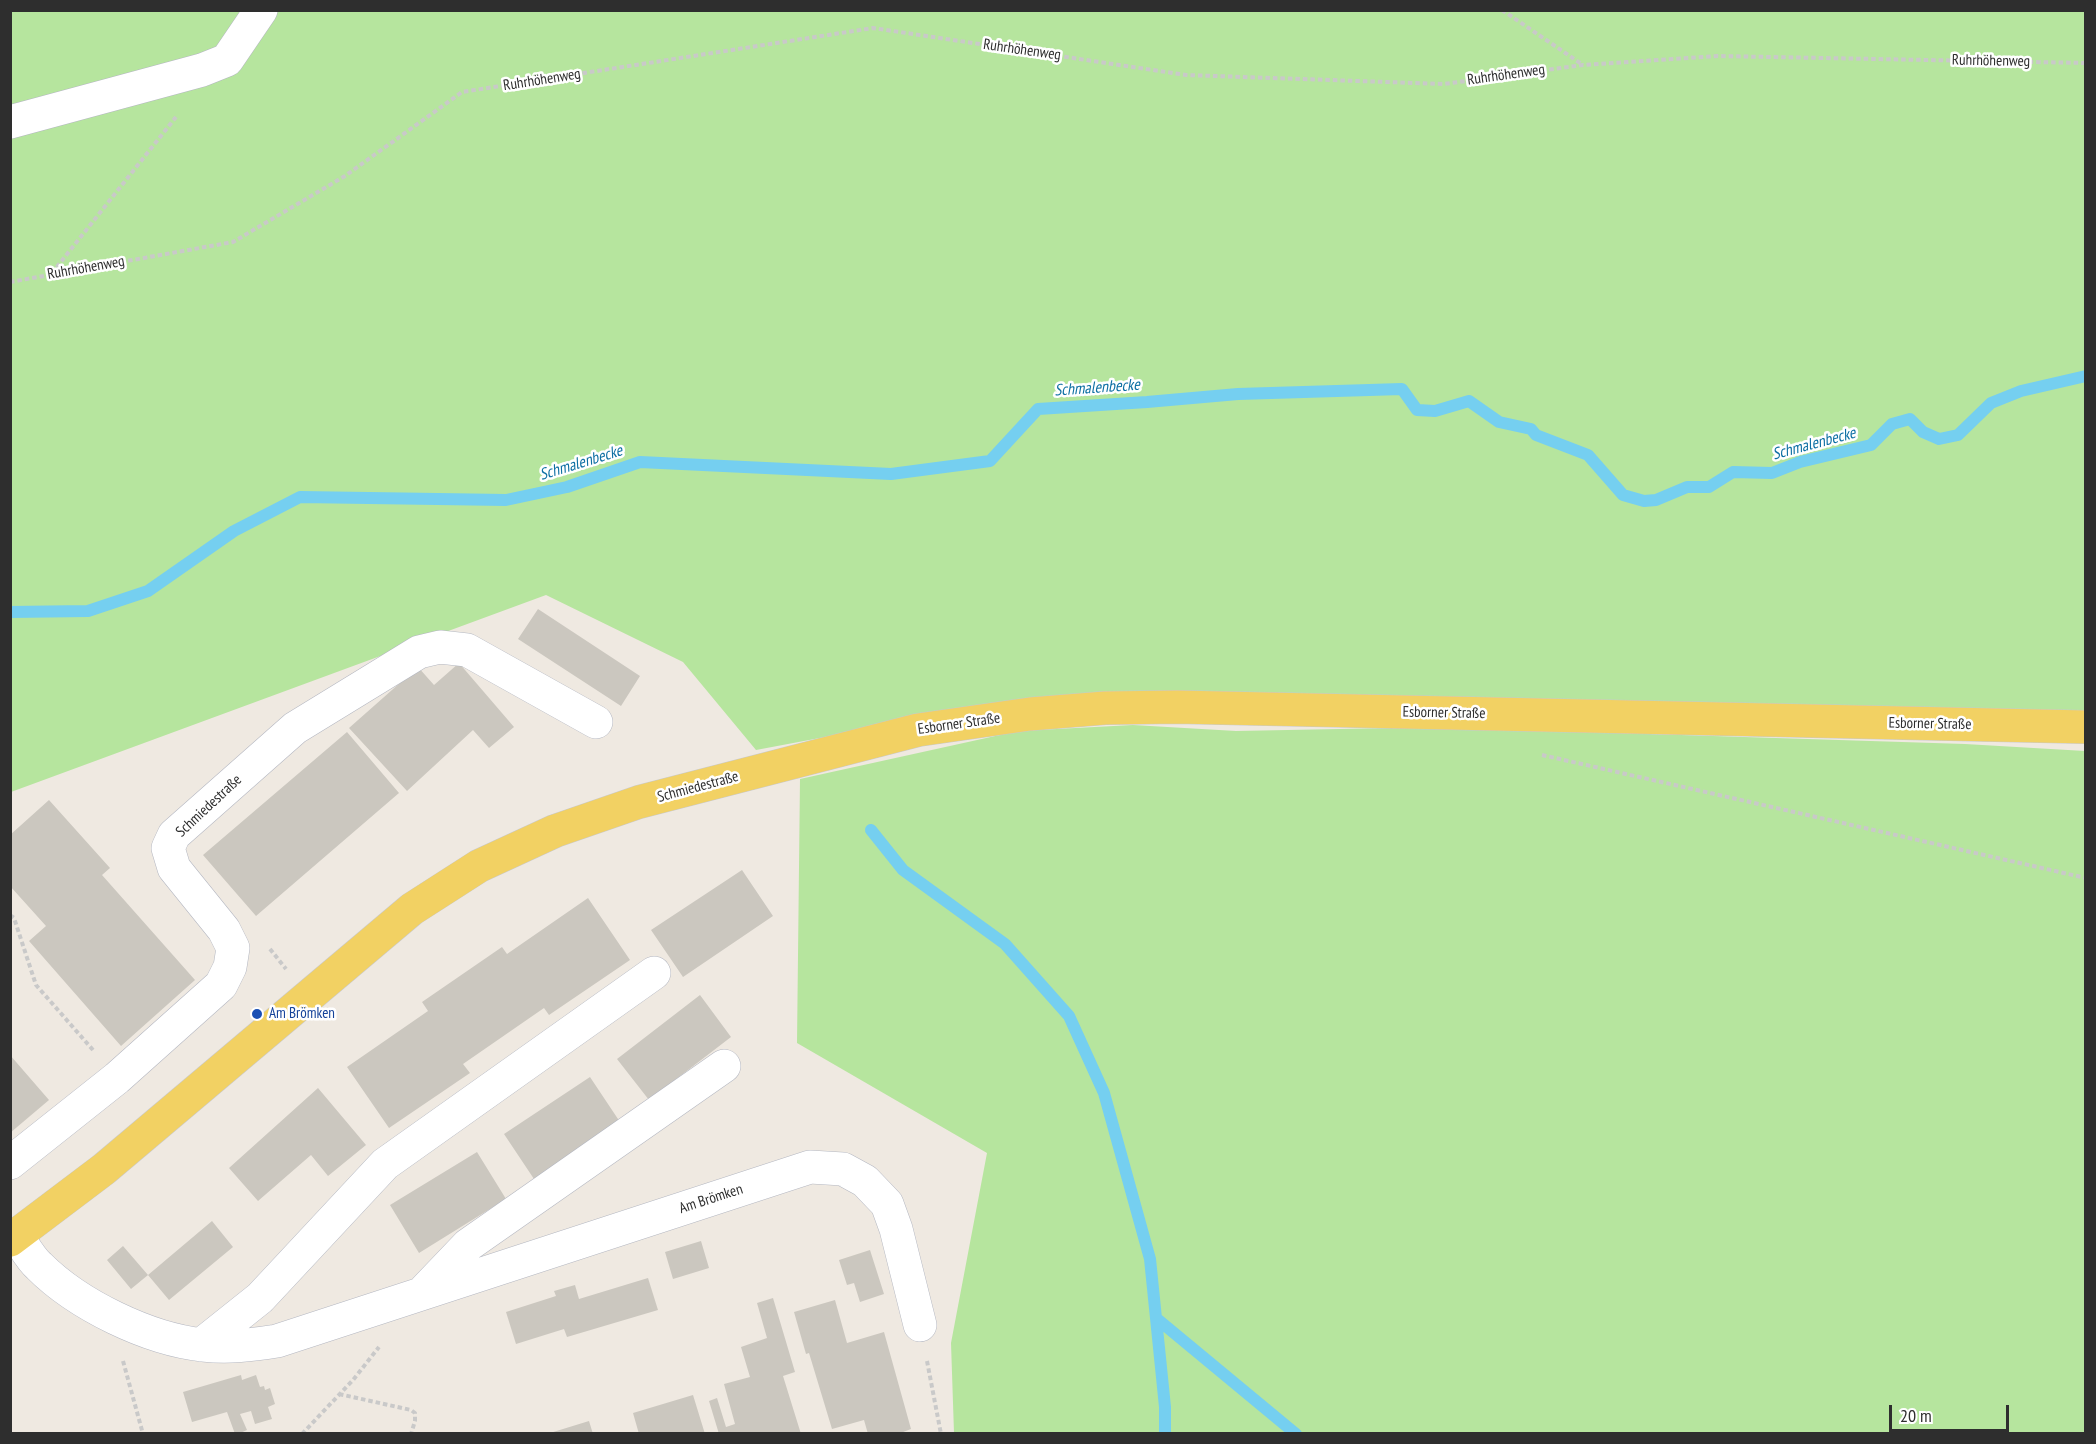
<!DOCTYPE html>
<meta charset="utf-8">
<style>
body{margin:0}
#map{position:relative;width:2096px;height:1444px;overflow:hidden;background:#efe9e1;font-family:"PT Sans Narrow",sans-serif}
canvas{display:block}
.frame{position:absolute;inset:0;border:12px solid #2e2e2e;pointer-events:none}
.scale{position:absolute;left:1889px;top:1405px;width:120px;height:27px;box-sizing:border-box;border:3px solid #2e2e2e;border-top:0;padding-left:8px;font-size:18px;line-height:21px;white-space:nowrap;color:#2e2e2e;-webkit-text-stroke:4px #fff;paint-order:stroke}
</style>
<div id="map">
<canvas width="2096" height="1444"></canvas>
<div class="frame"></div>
<div class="scale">20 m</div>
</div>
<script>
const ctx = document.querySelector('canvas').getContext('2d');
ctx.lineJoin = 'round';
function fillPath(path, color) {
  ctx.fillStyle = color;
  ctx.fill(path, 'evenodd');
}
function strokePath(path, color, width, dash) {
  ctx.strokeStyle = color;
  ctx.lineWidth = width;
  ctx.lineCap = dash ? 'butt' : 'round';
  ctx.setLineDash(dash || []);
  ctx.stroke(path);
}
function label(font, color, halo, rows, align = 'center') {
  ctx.font = font + ' "PT Sans Narrow",sans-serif';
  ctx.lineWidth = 5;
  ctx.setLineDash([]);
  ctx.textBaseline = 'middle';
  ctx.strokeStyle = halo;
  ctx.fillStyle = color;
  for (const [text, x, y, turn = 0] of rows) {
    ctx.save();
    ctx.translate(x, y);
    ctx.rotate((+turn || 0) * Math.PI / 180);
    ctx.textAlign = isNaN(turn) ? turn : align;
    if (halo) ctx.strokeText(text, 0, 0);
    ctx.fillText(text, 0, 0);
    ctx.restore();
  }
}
fillPath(new Path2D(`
 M11,11H2085V712L1022,700L756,750L683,662L546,595L11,792Z
 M1133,725L1236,731L1391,728L1524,730L1965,744L2085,751V1433H954L951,1343L987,1153L797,1043L800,779L1018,731Z`), '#b6e59e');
strokePath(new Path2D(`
 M10,612L88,611L148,591L234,531L300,497L506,500L567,487L640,462L891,474L990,461L1038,409L1147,402L1238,394L1402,389L1417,410L1435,411L1469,401L1499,422L1531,429L1536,435L1588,455L1623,495L1644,501L1656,500L1687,487H1709L1733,472L1772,473L1800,462L1871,445L1892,424L1910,419L1923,432L1939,439L1958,435L1991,403L2021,391L2086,376
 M871,830L903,870L1005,944L1069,1016L1104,1093L1150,1259L1165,1407V1434
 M1156,1318L1296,1434`), '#75cff0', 12);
fillPath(new Path2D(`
 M538,609L640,676L621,706L518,639Z
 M459,663L514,727L489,748L473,730L407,791L349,728L418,667L434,685Z
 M347,732L399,793L256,916L203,855Z
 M49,800L110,868L102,875L195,980L121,1046L29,941L46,926L10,886V835Z
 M742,870L773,916L683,977L651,930Z
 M588,898L630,960L549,1015L544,1008L463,1064L470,1073L389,1128L347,1067L428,1011L422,1002L502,947L507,954Z
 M700,995L731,1037L649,1100L617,1059Z
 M10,1055L49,1100L10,1133Z
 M590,1077L622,1125L536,1182L504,1134Z
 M318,1088L366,1145L328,1176L311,1155L258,1201L229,1168Z
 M477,1152L506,1199L419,1253L390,1205Z
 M212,1221L233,1247L169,1300L148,1275Z
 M701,1241L709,1268L673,1279L665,1252Z
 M123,1246L148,1275L131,1289L107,1260Z
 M870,1250L884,1294L860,1302L854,1283L847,1285L839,1260Z
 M648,1278L658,1310L567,1337L564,1329L516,1344L506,1312L556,1296L554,1291L575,1285L579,1299Z
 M773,1298L795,1372L783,1376L801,1434H719L709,1401L717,1398L726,1427L735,1424L724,1384L750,1377L741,1347L767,1338L757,1303Z
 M835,1300L847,1343L884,1332L911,1429L898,1434H868L864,1420L832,1429L809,1353L806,1354L794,1312Z
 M241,1375L242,1380L256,1375L260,1387L264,1386L265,1390L270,1388L275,1404L268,1407L272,1419L255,1424L251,1411L240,1414L247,1430L238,1434H235L227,1412L192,1422L183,1392Z
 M693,1395L705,1434H639L633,1413Z
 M589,1421L593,1434H550V1433Z`), '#cbc7bf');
const minor = new Path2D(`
 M10,122L202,70L227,60L261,10
 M10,1163L117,1078L221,985L230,967L233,948L224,930L174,868L168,848L174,835L295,728L419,652L440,647L467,650L596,722
 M17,1236C24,1246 30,1258 39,1266C78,1305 148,1339 203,1345C228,1348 252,1345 277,1341L810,1167L843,1169L865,1181L887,1204L896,1229L920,1325
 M425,1290L468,1245L724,1066
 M201,1345L260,1298L385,1164L654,973`);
const major = new Path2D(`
 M10,1240L104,1169L412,909L479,866L555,831L639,802L918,730L1030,714L1105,708L1177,707L2086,727`);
strokePath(minor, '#b4b7c1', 34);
strokePath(major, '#c9c9c9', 34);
strokePath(new Path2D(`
 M1502,10L1583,65
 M52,273L176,117
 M10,282L233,242L345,176L462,92L873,28L1186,75L1444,84L1583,65L1718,56L2086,63
 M1542,755L2086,878
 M10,915L14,918L36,985L93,1050
 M270,949L286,969
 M123,1361L143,1434
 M927,1361L941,1434
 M339,1394L411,1410L415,1413V1421L411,1434
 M302,1434L353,1380L379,1347`), '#c9c9c9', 4, [4.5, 3]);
strokePath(minor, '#fff', 33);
strokePath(major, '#f2d163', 33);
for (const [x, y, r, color] of [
 [257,1014,6,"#1a4fb4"]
]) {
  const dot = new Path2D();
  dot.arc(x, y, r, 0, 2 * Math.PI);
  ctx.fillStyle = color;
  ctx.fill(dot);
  strokePath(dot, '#fff', 2);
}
label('15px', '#2e2e2e', '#fff', [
 ["Ruhrhöhenweg",1022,50,8],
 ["Ruhrhöhenweg",1991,61,1],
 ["Ruhrhöhenweg",1506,75,-8],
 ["Ruhrhöhenweg",542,80,-9],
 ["Ruhrhöhenweg",86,268,-10],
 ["Esborner Straße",1444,713,1],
 ["Esborner Straße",959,724,-8],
 ["Esborner Straße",1930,724,1],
 ["Schmiedestraße",698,787,-15],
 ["Schmiedestraße",209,806,-43],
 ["Am Brömken",711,1199,-18]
]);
label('15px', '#164399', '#fff', [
 ["Am Brömken",269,1014]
], 'left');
label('italic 16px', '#0d6fa3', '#fff', [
 ["Schmalenbecke",1097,388,-4],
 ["Schmalenbecke",1814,444,-15],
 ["Schmalenbecke",581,463,-17]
]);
</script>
